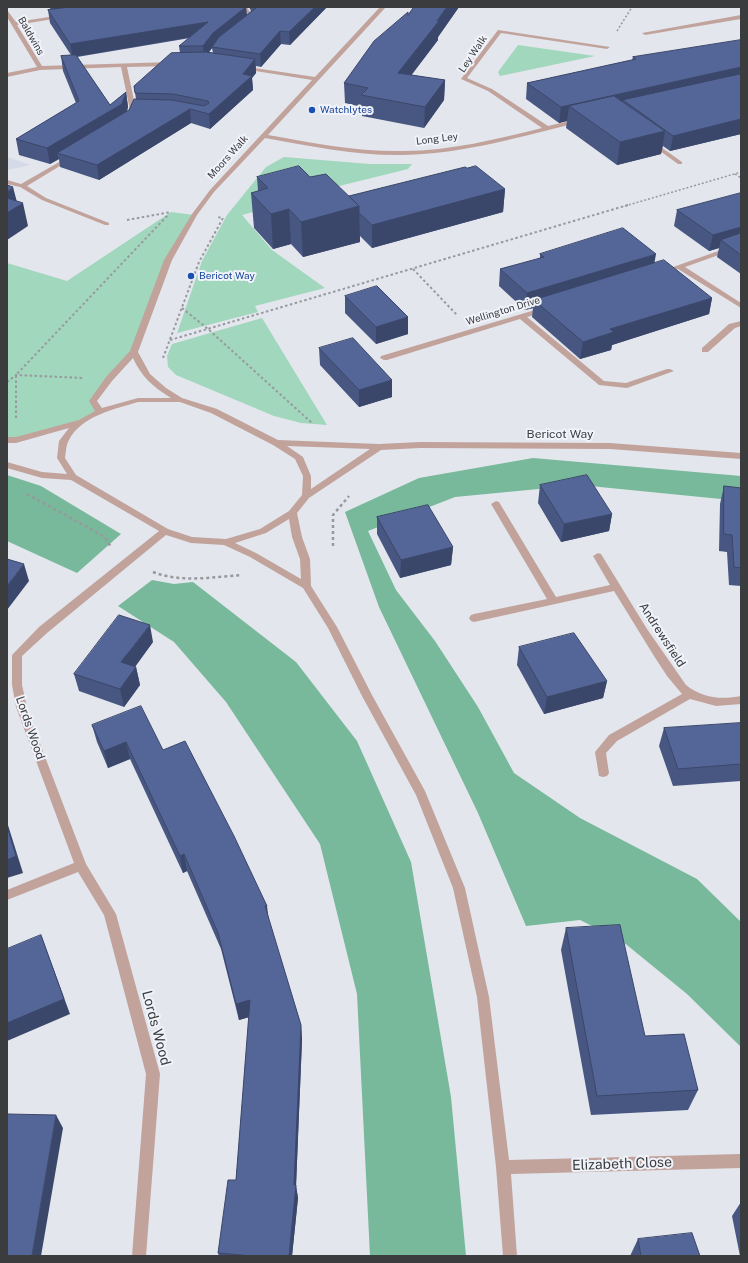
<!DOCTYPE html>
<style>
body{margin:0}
#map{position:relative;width:748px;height:1263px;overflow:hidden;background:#e3e6ed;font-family:"Public Sans",sans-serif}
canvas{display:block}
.frame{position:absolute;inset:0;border:8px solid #3b3c3e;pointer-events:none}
</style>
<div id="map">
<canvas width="748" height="1263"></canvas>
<div class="frame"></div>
</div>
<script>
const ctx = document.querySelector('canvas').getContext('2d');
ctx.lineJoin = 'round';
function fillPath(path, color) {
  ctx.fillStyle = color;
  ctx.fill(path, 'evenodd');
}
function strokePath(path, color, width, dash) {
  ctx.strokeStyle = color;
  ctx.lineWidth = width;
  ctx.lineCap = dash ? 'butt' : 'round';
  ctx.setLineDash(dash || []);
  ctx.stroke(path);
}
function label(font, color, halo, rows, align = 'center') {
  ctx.font = font + ' "Public Sans",sans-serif';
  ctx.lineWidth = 4;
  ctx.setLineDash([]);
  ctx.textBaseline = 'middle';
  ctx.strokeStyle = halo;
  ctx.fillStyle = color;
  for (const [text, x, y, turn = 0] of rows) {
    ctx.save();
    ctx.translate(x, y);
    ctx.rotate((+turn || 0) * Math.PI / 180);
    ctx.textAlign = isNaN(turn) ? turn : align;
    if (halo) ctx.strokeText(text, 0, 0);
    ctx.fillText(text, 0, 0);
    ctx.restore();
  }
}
fillPath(new Path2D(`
 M7,157L31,165L7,170Z`), '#d5dae8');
fillPath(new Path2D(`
 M518,45L595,56L500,76L498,72Z
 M284,157L370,164H412L408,169L327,189L300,199L242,215L272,250L325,288L255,306L258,312L177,333L202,261L227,215L266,167Z
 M171,212L194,215L168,260L134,352L93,400L99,411L82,422L7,440V263L67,281Z
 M262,318L327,425L301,423L274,416L176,375L168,367L167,356L172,344Z`), '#a1d7bc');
fillPath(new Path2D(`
 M533,458L741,476V501L580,485L455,497L368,531L396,590L435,641L478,707L514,773L580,818L697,879L741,922V1047L687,994L622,941L580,920L526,926L478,813L379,607L345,512L419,478Z
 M7,475L41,486L121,534L77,573L7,541Z
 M152,580L174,584L193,582L296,662L357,741L411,862L451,1097L466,1256H370L357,994L320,844L226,702L174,642L118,606Z`), '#77b99a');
strokePath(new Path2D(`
 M617,31L632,7
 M735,174L741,178
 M625,206L741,172`), '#97999e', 1.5, [2, 2]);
strokePath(new Path2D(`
 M127,220L171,212
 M413,269L457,315
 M182,308L208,329L312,423
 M170,340L628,205
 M163,358L199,262L223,218L217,217
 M7,382L16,375L84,378
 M16,418V375L168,215`), '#97999e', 2, [2.5, 2.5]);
strokePath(new Path2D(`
 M27,494L105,537L111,547
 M333,546V515L349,496
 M153,572C181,583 213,577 242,575`), '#97999e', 2.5, [3, 3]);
fillPath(new Path2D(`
 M241,7H247L255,20L249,25L244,24L249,20Z
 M380,7H386L268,135C313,143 358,152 404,151C450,151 497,139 542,128L488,91L461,79L498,30L610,47L607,49L501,33L467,78L492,89L548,126L578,119L580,120V122C523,136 463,154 404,155C357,156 311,146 265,138L214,192L197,215L172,260L138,352L150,374L166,388L182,398L217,409L278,440L379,444L420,442L610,443L741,453V459L610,449L420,448L381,450L309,498L297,513L302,537L310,559L311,586L337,627L372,695L425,791L465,888L489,997L509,1160L741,1154V1168L511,1174L517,1256H503L496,1167L477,997L453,888L416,795L362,696L328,628L303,588L250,557L224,545L191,543L166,535L47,633L22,656V685L29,715L86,864L116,914L160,1074L146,1256H132L146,1074L104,915L78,872L7,900V890L74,863L16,707L12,685V655L39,627L159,531L71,480L42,478L7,468V462L42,472L67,474L57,458L59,441L69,428L16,443H7V437H16L79,420L95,411L89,401L106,377L130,351L164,260L192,214L210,190L312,80L243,69L241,68V66L315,77ZM133,358C141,376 153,387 171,398H138L102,408L97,401L112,381ZM138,402H180L211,413L273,445L295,459L303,476L302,495L289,511L260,529L226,539L192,537L168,529L76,475L65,458C66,452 66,445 69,440C81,416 115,409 138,402ZM287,446L370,449L311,489V476L303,457ZM289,519L292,537L300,559L301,579L256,553L235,543L266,533Z
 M7,10L16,22L62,15L65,17L17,25L42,66L171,62L174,64L171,66L127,67L136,110L133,118H129L130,110L121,67L40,70L7,77V73L37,67L7,17Z
 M741,15V19L645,35L642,33Z
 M651,140L682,162V164H678L649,143V141Z
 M68,157L73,158L27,186L46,198L109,223V225H105L42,200L20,187L7,184V180L21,184Z
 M741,243V247L685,267L741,303V308L678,269L663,274L659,272Z
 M545,307H548V311L527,317L604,381L626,383L667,369H670L674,371L627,388L599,385L520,319L387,360H384L380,358L381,356Z
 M741,321V326L735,328L708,352H702V348L729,324Z
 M496,501L499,502L556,597L610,585L593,556L598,553L601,554L647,629L686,685C702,698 721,700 741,696V704L716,706L690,699L617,741L606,753L609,773L607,776L603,777L599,776L595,752L609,735L682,694L667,676L654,656L614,591L474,622L471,621L469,618L471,615L474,614L547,599L491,504Z`), '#c1a39c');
fillPath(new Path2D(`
 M49,7H246L247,15L251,11L249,7H327L290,45L281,44L261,67L256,66V73L252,78L253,90L210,129L191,123L99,180L60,167L59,159L50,164L19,155L16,139L76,103L63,71L61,56L71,55L50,23L48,10H51ZM190,38L179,46L180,53L134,86L136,99L129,110L127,111L128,107L126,92L110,105L77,57ZM212,48L213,53L209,52Z
 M414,7H459L438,37V40L411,75L445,80L444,100L424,128L362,116V107L345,103L344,83L408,15Z
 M741,40V134L670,151L663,146L661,154L617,165L566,128L567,121L559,123L526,99L527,83L632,60L633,57Z
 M467,168L505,189L503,212L372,248L360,236V242L303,257L291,244L273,249L254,228L251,193L258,191L257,177H310L349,196Z
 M741,193V274L717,257L719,248L709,251L674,226L677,210Z
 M540,254L655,263L712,298L709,314L612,345L611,350L580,359L532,317L533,308L525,310L499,286L500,269L540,259Z
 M345,296L408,317V334L376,344L345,313Z
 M319,348L392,380V397L359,407L320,365Z
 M540,485L612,514L609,531L561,542L538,503Z
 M724,486L741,488V586L729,585L727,552L719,551L720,504Z
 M377,517L453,547L451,565L400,578L377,534Z
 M153,642L135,667H136L140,685L124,707L79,691L74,674Z
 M519,647L607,681L603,698L544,714L517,665Z
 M741,723V781L673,786L659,746L664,728Z
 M92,725L163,750L268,919L301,1025L302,1040L296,1186L298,1198L292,1256H219L218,1253L236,1180L249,1017L239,1020L221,949L187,871L183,873L130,759L108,768L97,742Z
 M566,928L645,1036L698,1090L688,1110L591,1115L561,950Z
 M741,1202V1256H740L732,1216Z
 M638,1239L700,1256H630Z`), '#485782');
fillPath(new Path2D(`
 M53,7H97L55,15Z
 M246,7L247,20L212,47V48L204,59L203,46L213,33Z
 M315,7H327L290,45L289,32Z
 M447,7H459L438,37V40L398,93V73L437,21Z
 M208,22L209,34L73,57L70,44Z
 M280,31L281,44L261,67L260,54Z
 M255,59L256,73L252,78L253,90L210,129L209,114Z
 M741,67V80L623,100L622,109L569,106L567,121L559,123L561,107Z
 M445,80L444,100L424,128L425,107Z
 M126,92L128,107L124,120L57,153L59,159L50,164L47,148L122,104Z
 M190,109L191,123L99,180L97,165Z
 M741,119V134L670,151L673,136Z
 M665,131L661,154L617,165L620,142Z
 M13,187L18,206L23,203L28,226L7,240V192Z
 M505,189L503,212L372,248V225Z
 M359,206L360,242L303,257L301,222Z
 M289,209L291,244L273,249L271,214Z
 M741,227V242L721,240L719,248L709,251L713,235Z
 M656,254L653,271L534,300L533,308L525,310L527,293Z
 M712,298L709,314L612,345L611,350L580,359L583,342L610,329Z
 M408,317V334L376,344V327Z
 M392,380V397L359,407V390Z
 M612,514L609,531L561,542L564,524Z
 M453,547L451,565L400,578L401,560Z
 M24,564L29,581L7,610V586Z
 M150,625L153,642L125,680L121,662Z
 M136,667L140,685L124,707L120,689Z
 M607,681L603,698L544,714L547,697Z
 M126,742L130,759L108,768L104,751Z
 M7,822L23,873L7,878Z
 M184,854L187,871L183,873L180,856Z
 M265,906H267L269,922Z
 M41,935L70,1014L7,1041V1023Z
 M250,1000L253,1016L239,1020L236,1004Z
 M301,1025L302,1040L296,1186L298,1198L292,1256H289L294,1185Z
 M56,1115L63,1128L41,1256L32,1255Z`), '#3b476a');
const building = new Path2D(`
 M70,7H246L213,33L203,46H179L208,22L70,44L48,10Z
 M255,7H315L289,32L280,31L260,54L212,47L219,37L256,8Z
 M414,7H447L437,21H439L398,73L445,80L425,107L361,95L368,88L344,83L374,41L408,12V15Z
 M741,40V67L561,107L527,83L636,59L633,57Z
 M206,52L255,59L243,74L252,76L209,114L190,109L97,165L57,153L129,110L134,99L172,100L204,106L209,103L208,101L173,94L135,93L134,86L171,53Z
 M76,55L110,105L126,92L122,104L47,148L16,139L79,101L61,56Z
 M741,74V119L673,136L623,100Z
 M614,96L665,131L620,142L569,106Z
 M299,166L310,177L326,174L359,206L301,222L289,209L271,214L251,193L268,188L257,177Z
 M476,166L505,189L372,225L359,213V206L349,196L465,167L467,168Z
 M7,185L13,187L7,192Z
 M741,193V227L713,235L677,210Z
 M7,198L23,203L7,213Z
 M623,228L656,254L527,293L500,269L544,257L540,254Z
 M741,233V255L721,240Z
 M664,260L712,298L610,329L614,332L583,342L534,300Z
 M377,286L408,317L376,327L345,296Z
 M353,338L392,380L359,390L319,348Z
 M587,475L612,514L564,524L540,485Z
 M724,486L741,488V568L734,567L732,535L724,534Z
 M428,505L453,547L401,560L377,517Z
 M7,559L24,564L7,586Z
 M119,615L150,625L121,662L136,667L120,689L74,674Z
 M574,633L607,681L547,697L519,647Z
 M141,706L163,750L185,741L234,836L267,906H265L301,1025L294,1185H296L289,1256H252L218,1253L228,1180H236L250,1000L236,1004L218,933L184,854L180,856L126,742L104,751L92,725Z
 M741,723V764L678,769L664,728Z
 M7,826L16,856L7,860Z
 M620,925L645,1036L684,1034L698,1090L597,1096L566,928Z
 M41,935L64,999L7,1023V949Z
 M7,1114L56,1115L32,1255L50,1256H7Z
 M692,1233L700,1256H641L638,1239Z`);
fillPath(building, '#546597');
strokePath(building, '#3b476a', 1);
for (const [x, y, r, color] of [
 [312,110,4,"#1a4fb4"],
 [191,276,4,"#1a4fb4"]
]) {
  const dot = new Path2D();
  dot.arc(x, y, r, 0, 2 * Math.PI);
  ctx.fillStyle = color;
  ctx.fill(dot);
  strokePath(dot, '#f1f3fa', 1.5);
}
label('10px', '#3b3c3e', '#f1f3fa', [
 ["Baldwins",31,36,60],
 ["Ley Walk",473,54,-56],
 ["Long Ley",437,139,-7],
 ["Moors Walk",228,157,-48],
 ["Wellington Drive",503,311,-17]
]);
label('10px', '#164399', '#f1f3fa', [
 ["Watchlytes",320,110],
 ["Bericot Way",199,276]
], 'left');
label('12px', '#3b3c3e', '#f1f3fa', [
 ["Bericot Way",560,434],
 ["Andrewsfield",662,635,57],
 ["Lords Wood",30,728,71]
]);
label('14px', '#3b3c3e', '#f1f3fa', [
 ["Lords Wood",156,1028,75],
 ["Elizabeth Close",622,1164,-2]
]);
</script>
